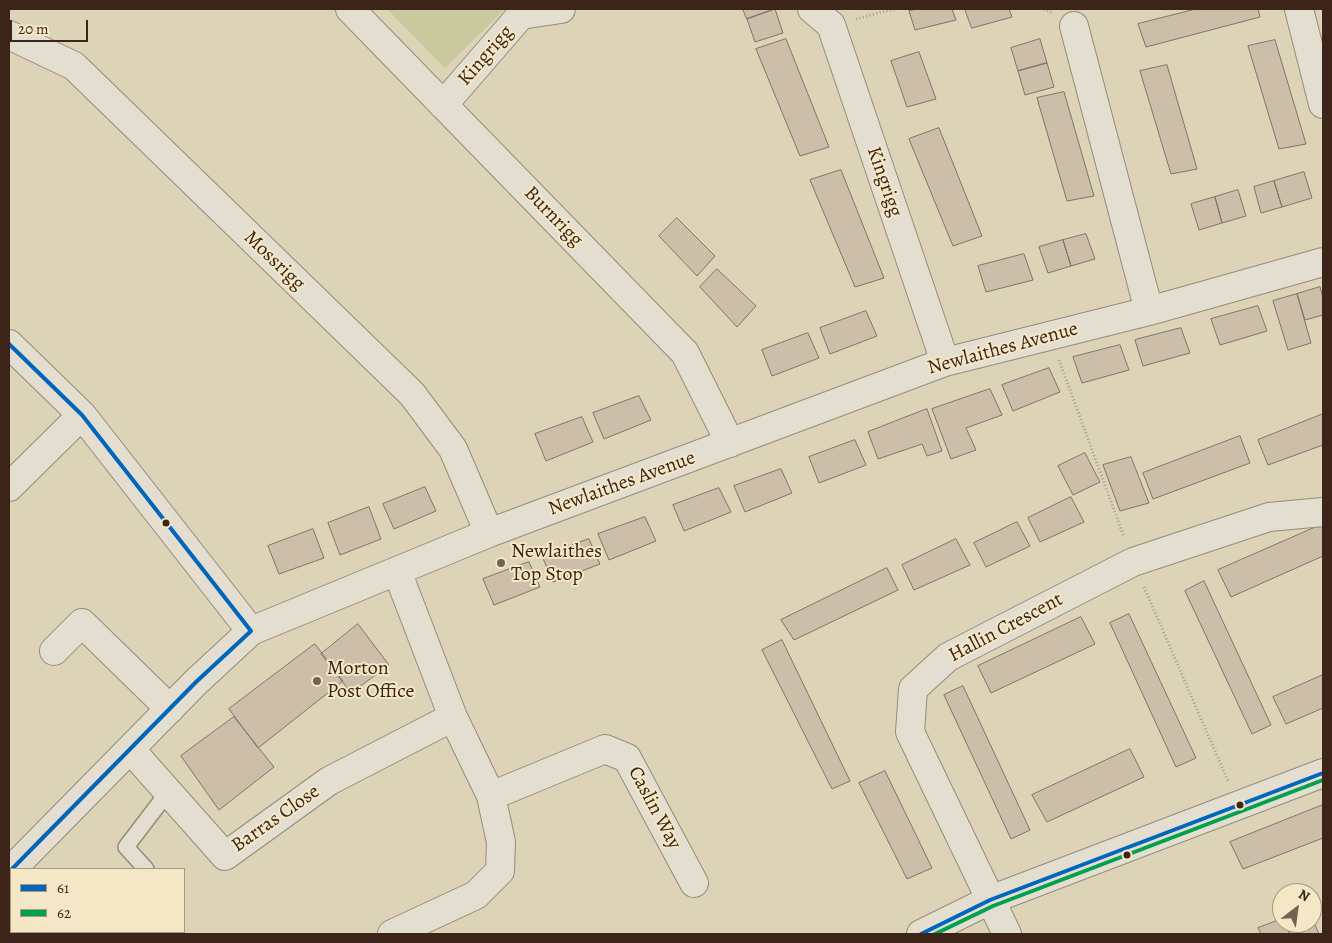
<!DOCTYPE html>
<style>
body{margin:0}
#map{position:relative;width:1332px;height:943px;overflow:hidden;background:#ddd3b7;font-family:Alegreya,serif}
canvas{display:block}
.frame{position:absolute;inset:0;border:10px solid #3c2518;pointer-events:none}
.legend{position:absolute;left:10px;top:868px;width:175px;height:65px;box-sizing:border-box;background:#f3e7c6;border:1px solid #aa9980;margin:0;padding:6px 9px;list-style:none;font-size:15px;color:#3c2518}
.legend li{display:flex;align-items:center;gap:10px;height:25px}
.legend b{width:25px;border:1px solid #aa9980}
.north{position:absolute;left:1272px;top:883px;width:50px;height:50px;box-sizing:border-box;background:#f3e7c6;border:1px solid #aa9980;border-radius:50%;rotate:30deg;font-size:14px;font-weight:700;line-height:20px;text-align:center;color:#3c2518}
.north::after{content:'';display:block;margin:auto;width:18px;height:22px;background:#746250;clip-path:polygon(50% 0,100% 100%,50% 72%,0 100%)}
.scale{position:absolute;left:10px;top:20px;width:78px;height:22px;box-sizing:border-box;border:2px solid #3c2518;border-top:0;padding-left:6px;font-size:15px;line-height:18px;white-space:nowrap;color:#3c2518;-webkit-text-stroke:4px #f3e7c6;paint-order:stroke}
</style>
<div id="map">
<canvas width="1332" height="943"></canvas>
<div class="frame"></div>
<ul class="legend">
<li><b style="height:6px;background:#0065bd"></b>61</li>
<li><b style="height:6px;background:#03a04e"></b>62</li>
</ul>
<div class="north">N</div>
<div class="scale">20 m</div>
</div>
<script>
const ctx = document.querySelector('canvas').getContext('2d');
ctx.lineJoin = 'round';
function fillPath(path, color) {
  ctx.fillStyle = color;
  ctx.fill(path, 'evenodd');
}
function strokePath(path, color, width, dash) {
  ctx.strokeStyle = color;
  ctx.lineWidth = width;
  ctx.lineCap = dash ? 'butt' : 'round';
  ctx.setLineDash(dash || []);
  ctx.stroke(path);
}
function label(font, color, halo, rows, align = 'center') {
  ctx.font = font + ' Alegreya,serif';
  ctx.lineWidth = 4;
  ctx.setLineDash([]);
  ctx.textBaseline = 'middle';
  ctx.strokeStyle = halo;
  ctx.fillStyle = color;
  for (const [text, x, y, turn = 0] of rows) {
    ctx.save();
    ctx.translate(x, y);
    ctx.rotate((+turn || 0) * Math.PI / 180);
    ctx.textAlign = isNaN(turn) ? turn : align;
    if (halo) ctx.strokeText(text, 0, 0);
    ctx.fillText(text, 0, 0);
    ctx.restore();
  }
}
fillPath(new Path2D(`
 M387,9H505L445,68Z`), '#c9c99d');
const building = new Path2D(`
 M743,9H775L747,19Z
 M775,9L783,33L755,42L747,19Z
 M918,9H952L956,20L915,30L909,11Z
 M965,9H1009L1012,17L972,28Z
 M1196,9H1258L1260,17L1146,47L1138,24Z
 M786,39L829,147L800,156L756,49Z
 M1040,39L1047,63L1018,71L1011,48Z
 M1275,40L1306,144L1279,149L1248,46Z
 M919,52L936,99L907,107L891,61Z
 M1047,63L1054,87L1025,95L1018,71Z
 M1167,65L1197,169L1171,174L1140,71Z
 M1064,92L1094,196L1067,201L1037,98Z
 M939,128L982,236L953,246L909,139Z
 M841,170L884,278L855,287L810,180Z
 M1304,172L1312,198L1282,207L1274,181Z
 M1274,181L1282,207L1261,213L1254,187Z
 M1238,190L1246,216L1222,223L1215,197Z
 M1215,197L1222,223L1199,230L1191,204Z
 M677,218L715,256L697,276L659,236Z
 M1086,234L1095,259L1071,266L1063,240Z
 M1063,240L1071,266L1048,273L1039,247Z
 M1024,254L1033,280L986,292L978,266Z
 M717,269L756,306L737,327L700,287Z
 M1320,287L1323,298V315L1305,320L1297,294Z
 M1297,294L1311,343L1288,350L1273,301Z
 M1258,306L1267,331L1220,345L1211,319Z
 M866,311L877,336L830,354L820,328Z
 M1181,328L1190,353L1143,366L1135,340Z
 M808,333L819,358L772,376L762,350Z
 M1120,345L1129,370L1082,383L1073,357Z
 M1049,368L1060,392L1013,411L1002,385Z
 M990,389L1002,415L966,428L976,450L951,459L932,409Z
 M639,396L651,420L604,439L593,413Z
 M927,409L942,451L927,456L922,444L878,459L868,432Z
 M1323,414V445L1268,465L1258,440Z
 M582,417L593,442L546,461L535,434Z
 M1240,436L1250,463L1153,499L1143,473Z
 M855,440L866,465L819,483L809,457Z
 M1085,453L1100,482L1073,495L1058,466Z
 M1131,457L1149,503L1120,511L1103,465Z
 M781,469L792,493L745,512L734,486Z
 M425,487L436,511L394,529L383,504Z
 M719,488L731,512L684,531L673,505Z
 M1071,497L1084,522L1040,542L1028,518Z
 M369,507L381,539L340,555L328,523Z
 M645,517L656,541L609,560L598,534Z
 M1017,522L1030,546L986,567L974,543Z
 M1323,524V556L1231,597L1218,570Z
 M313,529L324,558L279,574L268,546Z
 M589,539L600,564L553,582L542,556Z
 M956,539L970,565L914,590L902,565Z
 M529,562L540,587L494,605L483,579Z
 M887,568L898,590L794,640L781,620Z
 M1204,581L1271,725L1252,734L1185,591Z
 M1129,614L1196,758L1176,767L1110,623Z
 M1081,617L1095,644L991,693L978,666Z
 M358,624L389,665L351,693L321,654Z
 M782,640L850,781L832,789L762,650Z
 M315,644L343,681L258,748L229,709Z
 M1323,675V708L1286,724L1273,697Z
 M963,686L1030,830L1011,839L944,695Z
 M234,717L274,767L219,810L181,756Z
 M1130,749L1144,777L1047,822L1032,795Z
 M885,771L932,868L907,879L859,783Z
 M1323,805V838L1243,869L1230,842Z
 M1312,918L1319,934H1290L1285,923H1312Z
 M1282,919V923H1285L1290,934H1261L1258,928Z
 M90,932H147L150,934H87Z`);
fillPath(building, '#ccbea9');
strokePath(building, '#7e7566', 1);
const lane = new Path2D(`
 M146,869L126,847L168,792`);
const street = new Path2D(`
 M350,9L685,353L730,443
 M812,9L831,25L945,362
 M1299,9L1323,104
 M1074,26L1149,311
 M9,35L74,66L412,394L453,449L489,533
 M443,105L521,15L561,9
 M9,344L82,415L251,631
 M9,487L82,415
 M54,651L82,623L170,709
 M131,750L225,856L329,781L453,717
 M491,796L605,749L627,758L694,883
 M12,869L196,682L251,631L489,533L945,362L1149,311L1323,262
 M392,934L476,895L500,871L501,842L491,796L453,717L397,571
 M921,934L990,900L1323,773
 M1007,934L910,732L913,689L948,657L1133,562L1269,517L1323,512`);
strokePath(lane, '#958c7b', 18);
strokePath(street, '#958c7b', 30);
strokePath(new Path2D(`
 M1044,9L1052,13
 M856,19L894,9
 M1059,360L1124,537
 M1144,587L1228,781`), '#a69f94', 3, [1, 2.5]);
strokePath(lane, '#e3ded0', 15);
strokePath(street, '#e3ded0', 28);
strokePath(new Path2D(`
 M9,344L82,415L251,631L196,682L12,869
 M921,934L990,900L1323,773`), '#0065bd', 4);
strokePath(new Path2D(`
 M935,934L993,906L1323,780`), '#03a04e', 4);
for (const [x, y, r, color] of [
 [166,523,4.5,"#3c2518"],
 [501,563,5,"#746250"],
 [317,681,5,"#746250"],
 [1240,805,4.5,"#3c2518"],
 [1127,855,4.5,"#3c2518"]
]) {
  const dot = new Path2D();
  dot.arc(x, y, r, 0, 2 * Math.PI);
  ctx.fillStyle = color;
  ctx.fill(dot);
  strokePath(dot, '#f3e7c6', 2);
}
label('20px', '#3c2518', '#f3e7c6', [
 ["Kingrigg",486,56,-49],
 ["Kingrigg",884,182,71],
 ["Burnrigg",553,217,46],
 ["Mossrigg",274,261,44],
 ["Newlaithes Avenue",1003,349,-15],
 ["Newlaithes Avenue",622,484,-20],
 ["Hallin Crescent",1006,628,-28],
 ["Caslin Way",654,808,62],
 ["Barras Close",276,819,-35]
]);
label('20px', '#3c2518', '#f3e7c6', [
 ["Newlaithes",511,552],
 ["Top Stop",511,575],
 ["Morton",327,669],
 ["Post Office",327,692]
], 'left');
</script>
